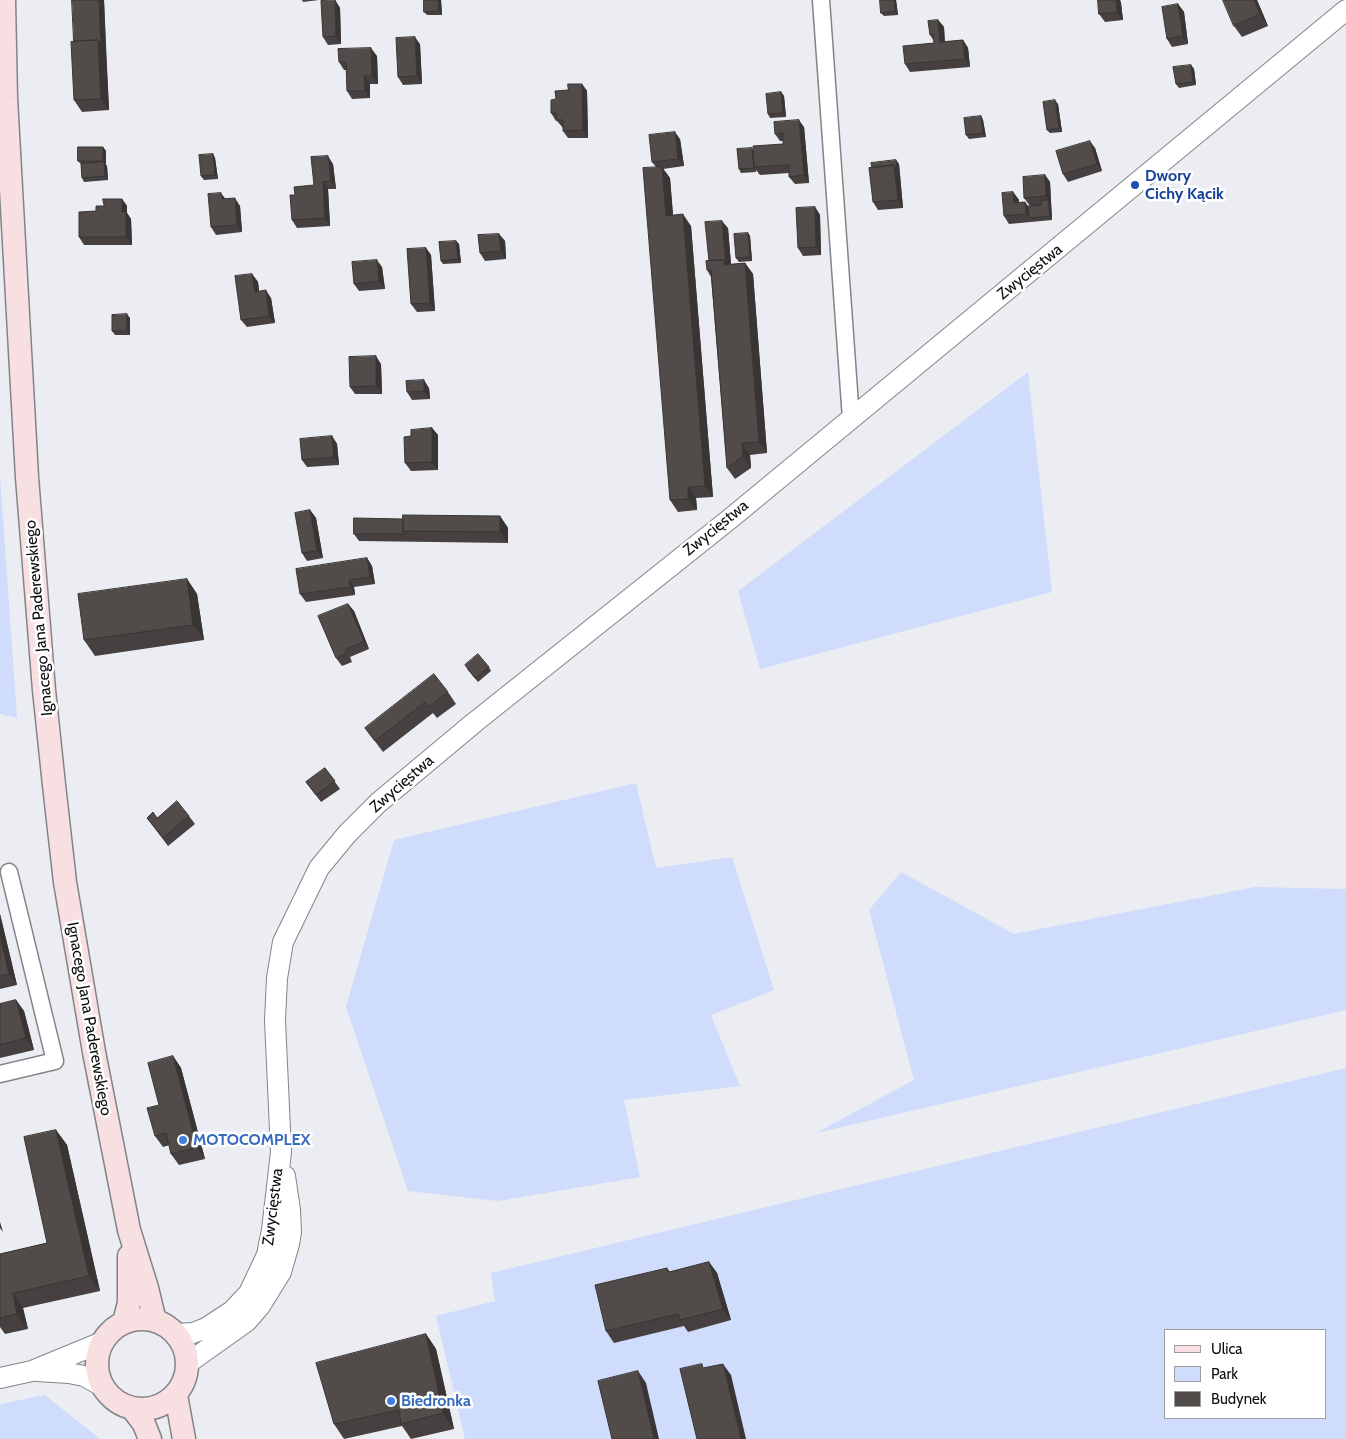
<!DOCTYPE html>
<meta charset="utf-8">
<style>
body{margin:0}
#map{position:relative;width:1346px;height:1439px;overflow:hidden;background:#ebedf2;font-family:Cabin,sans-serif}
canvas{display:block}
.legend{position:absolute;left:1164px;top:1329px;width:162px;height:90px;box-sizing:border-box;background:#fff;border:1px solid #9e9e9f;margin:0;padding:6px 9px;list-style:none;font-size:15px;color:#0d0d0f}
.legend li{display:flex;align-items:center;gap:10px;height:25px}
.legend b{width:25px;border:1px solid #9e9e9f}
</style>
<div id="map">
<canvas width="1346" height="1439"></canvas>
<ul class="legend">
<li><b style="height:6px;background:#f8e0e2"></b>Ulica</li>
<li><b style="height:14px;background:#cfdcfb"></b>Park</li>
<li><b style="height:14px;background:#514c4a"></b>Budynek</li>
</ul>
</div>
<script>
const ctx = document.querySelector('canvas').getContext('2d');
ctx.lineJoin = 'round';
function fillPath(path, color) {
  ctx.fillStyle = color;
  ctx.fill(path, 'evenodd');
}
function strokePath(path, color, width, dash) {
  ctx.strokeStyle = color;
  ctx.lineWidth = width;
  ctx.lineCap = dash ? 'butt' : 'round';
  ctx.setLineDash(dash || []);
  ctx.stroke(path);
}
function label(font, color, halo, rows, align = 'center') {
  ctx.font = font + ' Cabin,sans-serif';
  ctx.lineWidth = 5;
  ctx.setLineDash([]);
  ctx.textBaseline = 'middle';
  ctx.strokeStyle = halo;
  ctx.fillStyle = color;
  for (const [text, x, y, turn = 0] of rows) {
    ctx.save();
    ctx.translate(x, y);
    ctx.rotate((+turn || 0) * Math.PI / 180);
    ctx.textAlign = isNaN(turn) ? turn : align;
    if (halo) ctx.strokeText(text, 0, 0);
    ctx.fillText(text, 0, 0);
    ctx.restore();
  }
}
fillPath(new Path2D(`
 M1028,372L1052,592L760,669L738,591Z
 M0,476L17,718L0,714Z
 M636,783L656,868L732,857L774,990L711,1015L740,1086L624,1100L640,1177L498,1201L408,1191L346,1007L394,840Z
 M901,872L1014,934L1255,887L1346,889V1010L816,1133L914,1080L869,910Z
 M1346,1068V1439H465L436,1316L495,1301L491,1273ZM1165,1330H1325V1418H1165Z
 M45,1395L100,1439H0V1404Z`), '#cfdcfb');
const minor = new Path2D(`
 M821,0L851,419
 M0,1074L55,1061L9,872`);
const tertiary = new Path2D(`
 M177,1334L193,1333L206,1328L232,1311L249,1293L267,1255L272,1230L281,1152L275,1020L277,978L283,942L319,868L347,834L378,803L475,722L731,518L1346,10
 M188,1363L247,1321L260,1306L281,1272L289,1244L291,1232L290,1210L285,1176
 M37,1371L69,1373L84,1376L102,1386
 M0,1378L32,1371L100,1343`);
const secondary = new Path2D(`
 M4,0L6,98L27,477L44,690L54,785L65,882L94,1052L129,1230L147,1288L155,1321
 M97 1364a45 45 0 1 1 90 0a45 45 0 1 1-90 0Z
 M124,1322L129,1303V1256
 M176,1395L184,1439
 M132,1408L144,1424L150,1439`);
strokePath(minor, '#828488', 19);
strokePath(tertiary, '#828488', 22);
strokePath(secondary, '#828488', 25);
strokePath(minor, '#fff', 16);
strokePath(tertiary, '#fff', 20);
strokePath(secondary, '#f8e0e2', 22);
fillPath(new Path2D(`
 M104,0L109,110L82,112L74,100V41Z
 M302,0H319L303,2Z
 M335,0L340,8L341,44L328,45L323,37Z
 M424,0H441L442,15H427L424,12Z
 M880,0H896L898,15L884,16L881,13Z
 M1098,0H1120L1121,3L1123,20L1105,22L1099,14Z
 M1257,0L1268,26L1242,37L1234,26Z
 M1178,4L1184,12L1188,44L1172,47L1167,39Z
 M938,20L944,27L945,42L963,40L968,48L970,67L910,72L905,64L934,43V41L930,35Z
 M420,44L422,84L403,85L398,77Z
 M377,56L378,84H370V98L352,99L347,91L346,70H344L339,62Z
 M1191,65L1194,69L1196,85L1179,88L1176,84Z
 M582,84L587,91L588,138H568L563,131V128L557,121H556L551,113L556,99L568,90Z
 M781,92L784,96L786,117L770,118L768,114Z
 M1058,104L1062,132L1050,133L1047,130Z
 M981,116L983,120L986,137L969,139L966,135Z
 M804,127L809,183L795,184L789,177V173L760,175L756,170V172L741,173L739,169L753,149L783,144V141H780L775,134Z
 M680,139L684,166L663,169L670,178L673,215L691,226L713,497L696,498L697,510L678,512L670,500L656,167L652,162Z
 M103,147L106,151V165L107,166L108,180L84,182L82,178L81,164L78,161Z
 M1095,148L1102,171L1068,182L1063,174Z
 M213,154L215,158L218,179L204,180L201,176Z
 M896,160L899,164L903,208L878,210L873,202Z
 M333,164L336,189H328L330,226L297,228L292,220L295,195L314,185Z
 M1045,175L1050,182L1052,220L1009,224L1004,216L1013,192L1019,200V202H1025L1028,206H1030L1024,198Z
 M122,199L127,206V213L131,219L132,245H84L79,237L96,211L104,206Z
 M226,199L240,206L242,232L216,235L211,227Z
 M815,207L820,215L821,255L803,256L798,248Z
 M728,228L731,264L745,263L753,274L767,453L750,455L751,468L735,479L727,468L711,277L707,270L709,261Z
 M748,233L750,236L752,261L739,262L736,258Z
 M499,234L505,241L506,259L485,261L480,253Z
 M456,241L459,244L461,263L443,264L441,261Z
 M426,248L431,255L435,311L417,312L411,304Z
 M382,267L385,289L359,291L354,284Z
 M252,274L258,282L259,291L271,298L275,323L247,327L241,320Z
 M130,318V335H115L112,331Z
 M381,364L382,394H355L350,387Z
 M429,388L430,399L412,400L407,392Z
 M432,428L438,435V470L411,471L405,463L411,436Z
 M332,436L337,444L339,465L307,467L302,460Z
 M310,510L316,518L323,558L307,561L302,553Z
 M500,516L508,528V543L359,541L354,534L403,519Z
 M367,558L372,566L375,584L354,587L355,595L306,602L300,594Z
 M187,579L197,594L204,640L95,656L84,640Z
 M348,604L354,611L369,649L350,657L352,662L342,666L336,658Z
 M489,667L491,671L478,682L467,669Z
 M448,692L456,704L437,718L433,713L383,752L365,728Z
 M325,768L340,789L321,802L306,782Z
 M189,816L195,824L168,846L147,818Z
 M0,914L17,985L0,989Z
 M16,1000L24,1011L34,1050L0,1058V1004Z
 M173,1056L181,1068L205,1159L179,1165L171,1154L170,1145L163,1147L155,1136L159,1105Z
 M56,1130L67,1145L100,1291L23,1308L28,1329L5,1334L0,1327V1254L47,1243Z
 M709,1262L717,1273L731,1320L688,1332L684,1326L614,1343L606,1331L667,1268L670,1272Z
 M426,1334L436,1349L454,1429L411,1439L402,1426L344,1439L334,1424Z`), '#464140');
fillPath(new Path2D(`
 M99,0H104L106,52L101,44Z
 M335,0L340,8L341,44L336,36Z
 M438,0H441L442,15L439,11Z
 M894,0H896L898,15L895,11Z
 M1116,0H1120L1121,3L1123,20L1117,12Z
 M1254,0H1257L1268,26L1260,14Z
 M1178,4L1184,12L1188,44L1183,36Z
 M938,20L944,27L945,50L940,42Z
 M415,37L420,44L422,84L417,76Z
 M98,40L106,52L109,110L101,99Z
 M963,40L968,48L970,67L965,59Z
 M371,48L377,56L378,84L372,76Z
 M1191,65L1194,69L1196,85L1193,82Z
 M364,76L370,84V98L365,91Z
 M582,84L587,91L588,138L583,130Z
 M781,92L784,96L786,117L783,113Z
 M1055,100L1058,104L1062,132L1059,128Z
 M981,116L983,120L986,137L983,133Z
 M799,120L804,127L809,183L804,175Z
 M675,132L680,139L684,166L678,159Z
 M1090,141L1095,148L1102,171L1097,164Z
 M103,147L106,151V165L103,161Z
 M213,154L215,158L218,179L215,175Z
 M328,156L333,164L336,189L331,181Z
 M896,160L899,164L903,208L898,200L894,165Z
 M104,162L107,166L108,180L105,176Z
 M662,167L670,178L674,227L666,216Z
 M1045,175L1050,182L1052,220L1050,216L1048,200L1046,196Z
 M323,182L328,189L330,226L325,218Z
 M1013,192L1019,200V211L1014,203Z
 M221,193L227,201L222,199Z
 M235,198L240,206L242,232L237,225Z
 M122,199L127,206V213L131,219L132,245L126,237L122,212Z
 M1025,202L1030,210L1029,218L1026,214Z
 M815,207L820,215L821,255L816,247Z
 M683,214L691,226L713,497L705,486Z
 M722,221L728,228L732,276L724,265Z
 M748,233L750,236L752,261L750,257Z
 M499,234L505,241L506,259L501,251Z
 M456,241L459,244L461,263L458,259Z
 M426,248L431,255L435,311L430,303Z
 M377,260L382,267L385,289L379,281Z
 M745,263L753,274L767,453L759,442Z
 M252,274L258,282L260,299L255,292Z
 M266,290L271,298L275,323L269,316Z
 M127,314L130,318V335L127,331Z
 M376,356L381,364L382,394L376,386Z
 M424,380L429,388L430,399L424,391Z
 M432,428L438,435V470L432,462Z
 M332,436L337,444L339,465L334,457Z
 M742,443L750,455L751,468L743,456Z
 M688,487L696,498L697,510L688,499Z
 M310,510L316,518L323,558L317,551Z
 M500,516L508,528V543L500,532Z
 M367,558L372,566L375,584L370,577Z
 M187,579L197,594L204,640L193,625Z
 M349,580L354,587L355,595L350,587Z
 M348,604L354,611L369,649L364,641Z
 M0,914L17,985L9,974L0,935Z
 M16,1000L24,1011L34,1050L26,1038Z
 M173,1056L181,1068L205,1159L197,1147Z
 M56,1130L67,1145L100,1291L89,1276Z
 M0,1222L3,1232L0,1228Z
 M709,1262L717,1273L731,1320L723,1309Z
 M13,1293L23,1308L28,1329L17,1314Z
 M426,1334L436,1349L454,1429L443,1413Z
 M723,1364L731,1375L746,1439H741Z
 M638,1371L646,1383L659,1439H654Z`), '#393534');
const building = new Path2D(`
 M72,0H99L101,44L98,40L74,41Z
 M335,0L336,36L323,37L321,1Z
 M424,0H438L439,11L424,12Z
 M880,0H894L895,11L881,13Z
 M1098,0H1116L1117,12L1099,14Z
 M1223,0H1254L1260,14L1234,26Z
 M1178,4L1183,36L1167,39L1162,7Z
 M938,20L940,42L963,40L965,59L905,64L903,46L934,43L933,34L930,35L928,21Z
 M415,37L417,76L398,77L396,38Z
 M98,40L101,99L74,100L71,42Z
 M371,48L372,76H364L365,91H347L346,62H339L338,49Z
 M1191,65L1193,82L1176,84L1173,67Z
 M568,84H582L583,130L563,131V120H557L556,113H551V100L556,99L555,91L568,90Z
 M781,92L783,113L768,114L766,94Z
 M1055,100L1059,128L1047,130L1043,102Z
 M981,116L983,133L966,135L964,118Z
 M799,120L804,175L789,177V165L754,167L753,146L783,144V133L775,134L774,122Z
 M675,132L678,159L652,162L649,135Z
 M1090,141L1097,164L1063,174L1056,151Z
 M78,147H103V161H78Z
 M752,148L754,168L739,169L737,149Z
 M213,154L215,175L201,176L199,155Z
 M328,156L331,181L323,182L325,218L292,220L290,195H295L294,187L314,185L311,157Z
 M896,160L897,169L894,165L872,168L871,163Z
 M104,162L105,176L82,178L81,164Z
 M894,165L898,200L873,202L869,168Z
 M662,167L666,216L683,214L705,486L688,487V499L670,500L643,168Z
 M1045,175L1046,196L1024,198L1023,177Z
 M1013,192L1014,203L1025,202L1026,214L1004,216L1002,193Z
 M221,193L222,199L235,198L237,225L211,227L208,194Z
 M103,199H122V212H126V237H79V212L96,211V206H104Z
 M1048,200L1050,216L1029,218L1028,206L1041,205V201Z
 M815,207L816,247L798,248L796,208Z
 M722,221L726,264L724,260L709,261L705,222Z
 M748,233L750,257L736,258L734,234Z
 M499,234L501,251L480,253L478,235Z
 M456,241L458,259L441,261L439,242Z
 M426,248L430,303L411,304L407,249Z
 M377,260L379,281L354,284L352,262Z
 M724,260V265L745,263L759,442L742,443L743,456L727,468L711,270H707L706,261Z
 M252,274L255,292L266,290L269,316L241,320L235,276Z
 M127,314V331H112V315Z
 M376,356V386L350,387L349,357Z
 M424,380V391L407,392L406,381Z
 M432,428V462L405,463L404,437L411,436V430Z
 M332,436L334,457L302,460L300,439Z
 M310,510L317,551L302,553L295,513Z
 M403,515L500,516V532L403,531Z
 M354,518L403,519V531L405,534H354Z
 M367,558L370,577L349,580L350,587L300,594L296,569Z
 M187,579L193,625L84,640L78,594Z
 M348,604L364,641L345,650L346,654L336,658L318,616Z
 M478,654L489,667L475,678L465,665Z
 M434,674L448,692L429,707L425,702L375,741L365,728Z
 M325,768L335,781L316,795L306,782Z
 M177,801L189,816L163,838L147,818L153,812L157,818Z
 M0,935L9,974L0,976Z
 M16,1000L26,1038L0,1045V1004Z
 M173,1056L197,1147L171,1154L166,1133L155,1136L147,1108L159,1105L148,1063Z
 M56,1130L89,1276L13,1293L17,1314L0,1318V1254L47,1243L24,1137Z
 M709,1262L723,1309L680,1320L678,1314L606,1331L595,1285L667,1268L668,1272Z
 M426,1334L443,1413L401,1424L399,1410L334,1424L316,1363Z
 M702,1364L703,1368L723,1364L741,1439H697L680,1369Z
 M638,1371L654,1439H612L598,1381Z`);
fillPath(building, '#514c4a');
strokePath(building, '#393534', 1);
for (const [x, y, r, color] of [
 [1135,185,5,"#1a4fb4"],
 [183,1140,5,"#3f7fe0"],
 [391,1401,5,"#3f7fe0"]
]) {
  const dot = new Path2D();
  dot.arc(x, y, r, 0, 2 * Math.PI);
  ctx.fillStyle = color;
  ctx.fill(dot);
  strokePath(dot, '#fff', 2);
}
label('bold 16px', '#164399', '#fff', [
 ["Dwory",1145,176],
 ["Cichy Kącik",1145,194]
], 'left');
label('16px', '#0d0d0f', '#fff', [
 ["Zwycięstwa",1030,272,-39],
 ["Zwycięstwa",716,528,-39],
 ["Ignacego Jana Paderewskiego",39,618,-95],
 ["Zwycięstwa",402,784,-41],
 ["Ignacego Jana Paderewskiego",89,1019,80],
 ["Zwycięstwa",273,1207,-83]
]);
label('bold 16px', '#366cbe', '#fff', [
 ["MOTOCOMPLEX",193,1140],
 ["Biedronka",401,1401]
], 'left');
</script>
